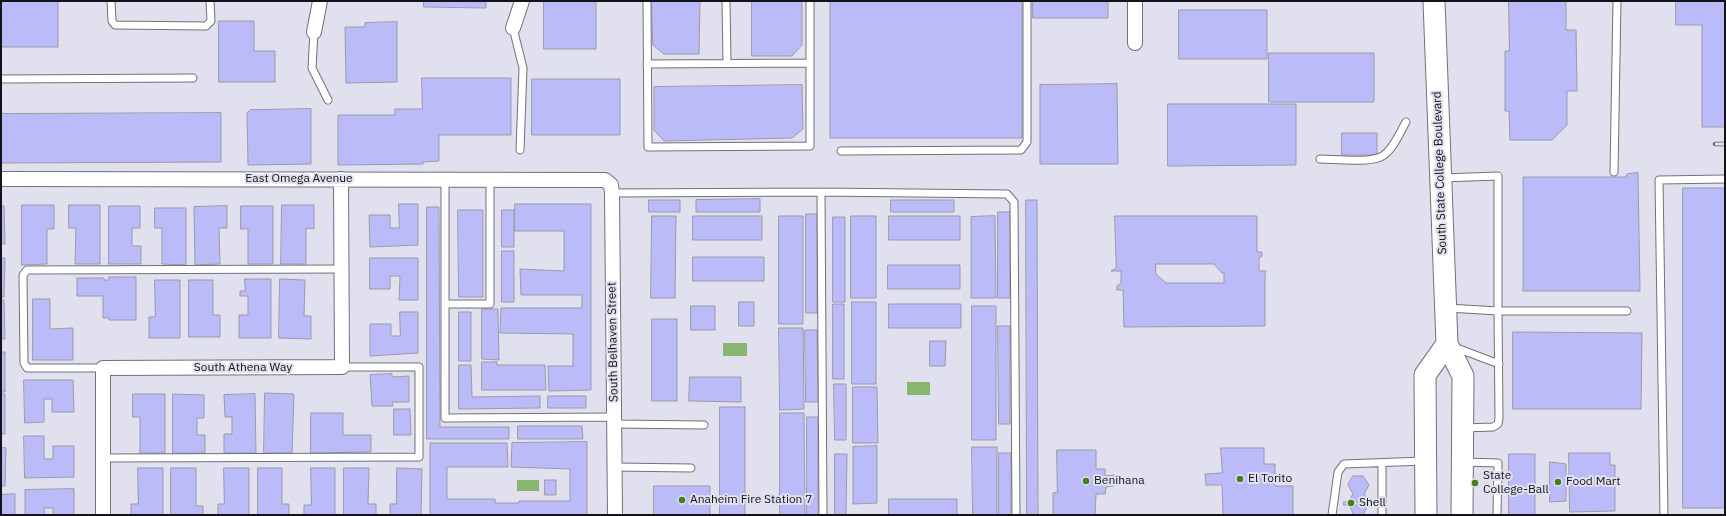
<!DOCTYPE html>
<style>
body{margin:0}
#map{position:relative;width:1726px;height:516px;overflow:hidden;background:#e0e0ee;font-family:"IBM Plex Sans",sans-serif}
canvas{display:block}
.frame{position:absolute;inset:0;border:2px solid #131318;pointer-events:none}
</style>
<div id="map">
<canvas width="1726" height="516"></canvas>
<div class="frame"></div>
</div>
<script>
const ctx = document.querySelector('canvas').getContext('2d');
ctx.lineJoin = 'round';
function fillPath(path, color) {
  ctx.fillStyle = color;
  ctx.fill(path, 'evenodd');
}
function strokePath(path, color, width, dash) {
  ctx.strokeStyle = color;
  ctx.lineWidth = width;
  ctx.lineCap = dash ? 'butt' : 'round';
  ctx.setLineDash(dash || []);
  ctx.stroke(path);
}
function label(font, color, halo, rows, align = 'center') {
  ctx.font = font + ' "IBM Plex Sans",sans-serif';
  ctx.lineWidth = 4;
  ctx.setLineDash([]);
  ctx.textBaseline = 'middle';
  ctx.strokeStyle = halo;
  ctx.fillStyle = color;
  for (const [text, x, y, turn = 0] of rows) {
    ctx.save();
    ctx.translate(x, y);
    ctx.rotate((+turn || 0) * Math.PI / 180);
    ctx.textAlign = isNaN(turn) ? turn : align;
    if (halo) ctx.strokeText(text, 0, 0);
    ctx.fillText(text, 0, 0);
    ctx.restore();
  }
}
fillPath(new Path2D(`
 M723,343H747V356H723Z
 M907,382H930V395H907Z
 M517,480H539V491H517Z`), '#88b671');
const building = new Path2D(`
 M1,1H58V47H1Z
 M424,1H486V8L424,7Z
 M544,1H596V49H544Z
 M652,1H700L699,54H664L653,45Z
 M752,1H802V45L792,56H752Z
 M832,1H1022V138H830V2Z
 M1033,1H1108V18H1033Z
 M1509,1H1566V30H1576L1577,91H1567V125L1552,140H1510L1509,111H1505V51H1509Z
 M1676,1H1725V127H1702V25H1676Z
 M1179,10H1267V59H1179Z
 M219,21H254V51H275V82H219Z
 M397,22V82L346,83L345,27H365V23Z
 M1269,53H1374V102H1269Z
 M422,78H511V135H439V161L423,162V164L338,165V115H395V109H422Z
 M532,79H620V135H532Z
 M1117,84L1118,164H1040V85Z
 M802,85L803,129L792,138L664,141L654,130V87Z
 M1168,104H1296V165L1168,166Z
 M311,109V164L248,165L247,113L250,110Z
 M221,113V162L1,163V114Z
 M1342,133H1377V155H1342Z
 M1638,173L1640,291H1523V177H1626L1627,174Z
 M1683,188H1725V508H1683Z
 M760,199V212H696V200Z
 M649,200H680V212H649Z
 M891,200H954V212H891Z
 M1026,200H1037L1038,515H1027Z
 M399,204H418V245L370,247L369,215H390V228H399Z
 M515,204H591V390L549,391L548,366H573V334L500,333L501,308H582V295H521L520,269L564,271V231H515Z
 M22,205H54V229H47V264L22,265Z
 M69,205H100V264H75L76,228H69Z
 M282,205H314V229L306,228V264H281Z
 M1,206H4L5,244H1Z
 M109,206H140V228H132V246H141V264H109Z
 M227,206V228H219L220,264L195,265L194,207Z
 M241,206H273V264H248V229H241Z
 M427,207H439L440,427H509V439H427Z
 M155,208H186V265L162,264V228H155Z
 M458,210H483V297H459Z
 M502,210H514V247H502Z
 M998,212H1010V298H998Z
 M806,214H817V313H806Z
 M652,216H676L675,298H651Z
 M693,216H762V240H693Z
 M779,216H803V324H779Z
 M851,216H876V298H851Z
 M889,216H960V240H889Z
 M995,216L996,298H971V217Z
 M1115,216H1257V252H1262V256L1259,258V271H1266L1265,274V326L1124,327L1123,290H1117V286L1121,283V271H1111L1116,268ZM1156,264H1214L1222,273H1224V283H1166L1156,274Z
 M833,217H845V302H833Z
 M502,251H514V302H502Z
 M693,257H764V281H693Z
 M1,258H5L4,297H1Z
 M370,258H418V300H399L400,276H390V289H370Z
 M888,265H960V289H888Z
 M109,277H136V320H109V318H103V296H77V278H104V280H109Z
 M245,279H271V338H239V315H248V296H240V291H245Z
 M280,279L305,280L304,316H311V339L279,338Z
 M155,280H180V338H149V317H155Z
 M189,280H213V315H220V337H189Z
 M33,299H50V329L73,328V360H33Z
 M1,300H4L5,339H1Z
 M739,302H754V326H739Z
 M852,302H876V384H852Z
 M833,304H844V379H833Z
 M889,304H961V328H889Z
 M691,306H715V330H691Z
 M972,306H996V440H972Z
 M482,309H498L499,360L482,359Z
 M400,312H418V353L370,356V324H391V336H400Z
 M459,312H471V361H459Z
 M652,319H677V401H652Z
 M998,326H1010V424H999Z
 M779,328H803L804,409L780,410Z
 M805,330H817L818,402H806Z
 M1513,332L1642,333L1641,409H1513Z
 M930,341H946L945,366H930Z
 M1,352H5V392H1Z
 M482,362H497V365H545L546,390H482Z
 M459,365H471L472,397L540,396V408L459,409Z
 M392,374V377L409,376V402H392L393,406H372L370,375Z
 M690,377H741V402L689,401Z
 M24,380H73L74,412H52V399H44V422L25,423Z
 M834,384H846V440H835Z
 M853,387H877L878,443H853Z
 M265,393L294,394L292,453H264Z
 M1,394H5V434H1Z
 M133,394H165V453H140V417H133Z
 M173,394L204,395V418H197V435H205V453H173Z
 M255,394L256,453H224V434H232V417H225L224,395Z
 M548,396H586V408H548Z
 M720,407H745V515H720Z
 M394,409H410L411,435H394Z
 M311,413H343V435H371V452L311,453Z
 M780,413H804L805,515H780Z
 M807,417H818V515H807Z
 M518,426H582L583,439H518Z
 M24,436H44V459H53V446H74V477L25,478Z
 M587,442V515H430V443H507L508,467H447V499H495V503H519V501H570V469L511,467L512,443Z
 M877,446V503L853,504V447Z
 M1,447L6,448L5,486H1Z
 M972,447H997V515H973Z
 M1221,448H1264V464H1275V486H1293V515H1223L1222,485H1206L1205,474L1222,473Z
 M1057,450H1096V469H1105V476L1114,475V486L1106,487L1105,494H1096L1095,515H1053V493L1057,492Z
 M999,453H1011V515H999Z
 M1569,453H1610V465H1615V511L1570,512Z
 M835,454H847L846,515H835Z
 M1509,454H1535V515H1509Z
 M1550,462L1566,464V501L1550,502Z
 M138,468H163V515H131V504H138Z
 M171,468H196V506H203V515H171Z
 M224,468H249V515H218V504H224Z
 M258,468H282V504H289V515H258Z
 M311,468H335V515H304V505H311Z
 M344,468H369L368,504H376V515H344Z
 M397,468L422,469L421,515H390V504H396Z
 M1353,476H1363L1369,485L1364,494L1369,503L1364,513L1365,515H1352L1353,513L1348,503L1353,494L1348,485Z
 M545,480H556V495H545Z
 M654,486H710V515H654Z
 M74,489V515H53V508H44L45,515H25V490Z
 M15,494V515H1V495Z
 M889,499H957V515H889Z
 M1344,502H1358V505H1344Z`);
fillPath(building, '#bcbbf9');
strokePath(building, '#9a9aa7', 1);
const lane = new Path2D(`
 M111,1L112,21L115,25L206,26L211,21L210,1
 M647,1L648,147L810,146V1
 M726,1L727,63
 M513,28L523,68L520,150
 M314,32L312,68L328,100
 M647,64L810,63
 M1,79L193,78
 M841,151L1021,150L1027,142V1
 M1320,159C1335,159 1373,164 1384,155C1394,148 1400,132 1406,122
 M1614,172L1617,1
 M1442,178L1498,176V311H1627
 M445,179V418L614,417
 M821,192L823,515
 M612,193L821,192L1007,194L1014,202L1016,515
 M445,304H490V180
 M1448,308L1498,311L1499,418L1498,424L1493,427L1464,428
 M1454,347L1499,364
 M103,368H27L24,363L23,275L27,270L342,269
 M614,424L704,425
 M103,458L419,457V367H342
 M1465,462L1498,463L1497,515
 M1382,463V515
 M615,467L691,468
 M1332,515L1338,472L1344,464L1424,461
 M1664,515L1659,180L1725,179`);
const street = new Path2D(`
 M1135,1V43
 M513,28L522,1
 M314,32L320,1
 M1,179L605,180L611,185L612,193L615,515
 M103,515V368L342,367L341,179`);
const primary = new Path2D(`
 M1434,1L1447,344L1463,376L1462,515
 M1426,515L1425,375L1447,344`);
strokePath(lane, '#71717d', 9);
strokePath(street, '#71717d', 16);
strokePath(primary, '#71717d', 23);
strokePath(lane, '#fff', 7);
strokePath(street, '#fff', 14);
strokePath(primary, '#fff', 21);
const rail = new Path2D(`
 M1715,144H1725`);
strokePath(rail, '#66666f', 4.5);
strokePath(rail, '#e0e0ee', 3, [9]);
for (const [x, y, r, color] of [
 [1240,479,4,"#437f1a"],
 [1086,481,4,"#437f1a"],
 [1558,482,4,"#437f1a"],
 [1475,483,4,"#437f1a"],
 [682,500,4,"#437f1a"],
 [1351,503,4,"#437f1a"]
]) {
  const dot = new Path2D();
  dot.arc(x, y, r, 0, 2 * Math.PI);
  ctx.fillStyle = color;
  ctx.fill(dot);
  strokePath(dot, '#e0e0ee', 1.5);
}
label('12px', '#131318', '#e0e0ee', [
 ["South State College Boulevard",1440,173,-92],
 ["East Omega Avenue",299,179],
 ["South Belhaven Street",613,342,-91],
 ["South Athena Way",243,368]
]);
label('12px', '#131318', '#e0e0ee', [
 ["State",1483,476],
 ["College-Ball",1483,490],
 ["El Torito",1248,479],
 ["Benihana",1094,481],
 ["Food Mart",1566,482],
 ["Anaheim Fire Station 7",690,500],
 ["Shell",1359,503]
], 'left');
</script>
